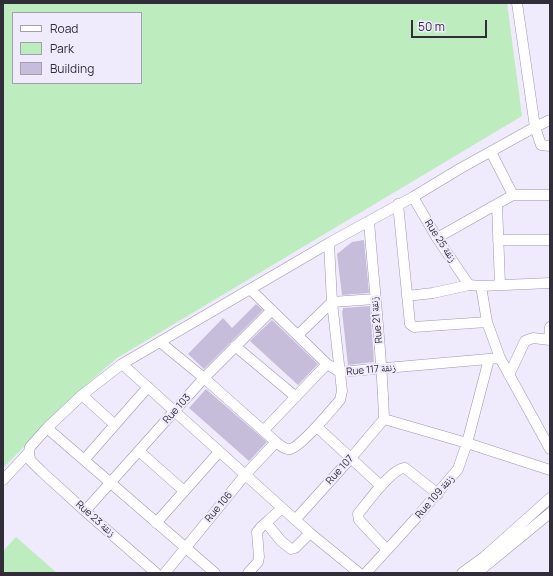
<!DOCTYPE html>
<meta charset="utf-8">
<style>
body{margin:0}
#map{position:relative;width:553px;height:576px;overflow:hidden;background:#efeafc;font-family:Manrope,sans-serif}
canvas{display:block}
.frame{position:absolute;inset:0;border:4px solid #312e39;pointer-events:none}
.legend{position:absolute;left:12px;top:12px;width:130px;height:72px;box-sizing:border-box;background:#efeafc;border:1px solid #a39fae;margin:0;padding:5px 7px;list-style:none;font-size:12px;color:#312e39}
.legend li{display:flex;align-items:center;gap:8px;height:20px}
.legend b{width:20px;border:1px solid #a39fae}
.scale{position:absolute;left:411px;top:20px;width:76px;height:18px;box-sizing:border-box;border:2px solid #312e39;border-top:0;padding-left:5px;font-size:12px;line-height:14px;white-space:nowrap;color:#312e39;-webkit-text-stroke:3px #efeafc;paint-order:stroke}
</style>
<div id="map">
<canvas width="553" height="576"></canvas>
<div class="frame"></div>
<ul class="legend">
<li><b style="height:5px;background:#fff"></b>Road</li>
<li><b style="height:11px;background:#bdecbf"></b>Park</li>
<li><b style="height:11px;background:#c5bdda"></b>Building</li>
</ul>
<div class="scale">50 m</div>
</div>
<script>
const ctx = document.querySelector('canvas').getContext('2d');
ctx.lineJoin = 'round';
function fillPath(path, color) {
  ctx.fillStyle = color;
  ctx.fill(path, 'evenodd');
}
function strokePath(path, color, width, dash) {
  ctx.strokeStyle = color;
  ctx.lineWidth = width;
  ctx.lineCap = dash ? 'butt' : 'round';
  ctx.setLineDash(dash || []);
  ctx.stroke(path);
}
function label(font, color, halo, rows, align = 'center') {
  ctx.font = font + ' Manrope,"Noto Naskh Arabic",sans-serif';
  ctx.lineWidth = 4;
  ctx.setLineDash([]);
  ctx.textBaseline = 'middle';
  ctx.strokeStyle = halo;
  ctx.fillStyle = color;
  for (const [text, x, y, turn = 0] of rows) {
    ctx.save();
    ctx.translate(x, y);
    ctx.rotate((+turn || 0) * Math.PI / 180);
    ctx.textAlign = isNaN(turn) ? turn : align;
    if (halo) ctx.strokeText(text, 0, 0);
    ctx.fillText(text, 0, 0);
    ctx.restore();
  }
}
fillPath(new Path2D(`
 M3,3H507L522,116L117,358L80,390L3,468ZM13,13H141V83H13Z
 M16,537L57,573H3V551Z`), '#bdecbf');
fillPath(new Path2D(`
 M364,240L369,293L342,295L337,254L352,242Z
 M256,304L263,310L204,369L188,354L223,318L232,328Z
 M370,306L374,362L348,365L342,311H343V308Z
 M272,320L318,364L298,385L250,341Z
 M206,389L267,442L249,461L189,408Z`), '#c5bdda');
const minor = new Path2D(`
 M517,3L535,127L541,145L550,146
 M491,152L513,195H550
 M413,197L437,238L469,285
 M398,204L410,324L414,327L487,322
 M497,204L500,285
 M369,221C374,287 382,353 384,419
 M437,238L513,195
 M498,240H550
 M481,286L487,322L500,358L550,449
 M250,289L327,364L340,372L500,358
 M407,296L433,293L469,285L481,286L550,283
 M298,335L332,302L375,299
 M549,340L550,327
 M160,342L204,378L276,442C280,445 285,450 290,449C301,447 332,409 340,400L342,391L332,302L329,243
 M235,346L296,397
 M122,364L310,533L359,573
 M509,375L525,341L533,338L550,340
 M82,395L115,425
 M384,419L467,443L550,470
 M317,427L381,486
 M47,428L215,573
 M264,430L327,364
 M139,451L184,491
 M84,460L148,387
 M3,480L29,452
 M282,508L269,520L268,525L281,541L291,549L295,548L310,533
 M85,511L204,378L272,310
 M295,520L351,458L384,419
 M156,523L219,452
 M387,550L359,520L358,514C367,503 392,468 405,468L438,494
 M156,573L85,511L41,471L30,460L29,452L30,447L47,428L82,395L122,364L329,243L413,197L461,168L535,127L550,120
 M165,573L245,475L276,442
 M248,573L258,562L259,557L257,532L261,527L269,520
 M366,573L417,517L458,469L467,443L489,359
 M462,573L484,557L550,498
 M477,573L550,513`);
strokePath(minor, '#9d95b1', 11);
strokePath(minor, '#fff', 10);
label('10px', '#312e39', '#efeafc', [
 ["Rue 25 زنقة",440,241,57],
 ["Rue 21 زنقة",377,320,-96],
 ["Rue 117 زنقة",371,370,-5],
 ["Rue 103",177,409,-48],
 ["Rue 107",340,470,-48],
 ["Rue 109 زنقة",435,497,-49],
 ["Rue 106",219,507,-50],
 ["Rue 23 زنقة",95,519,42]
]);
</script>
